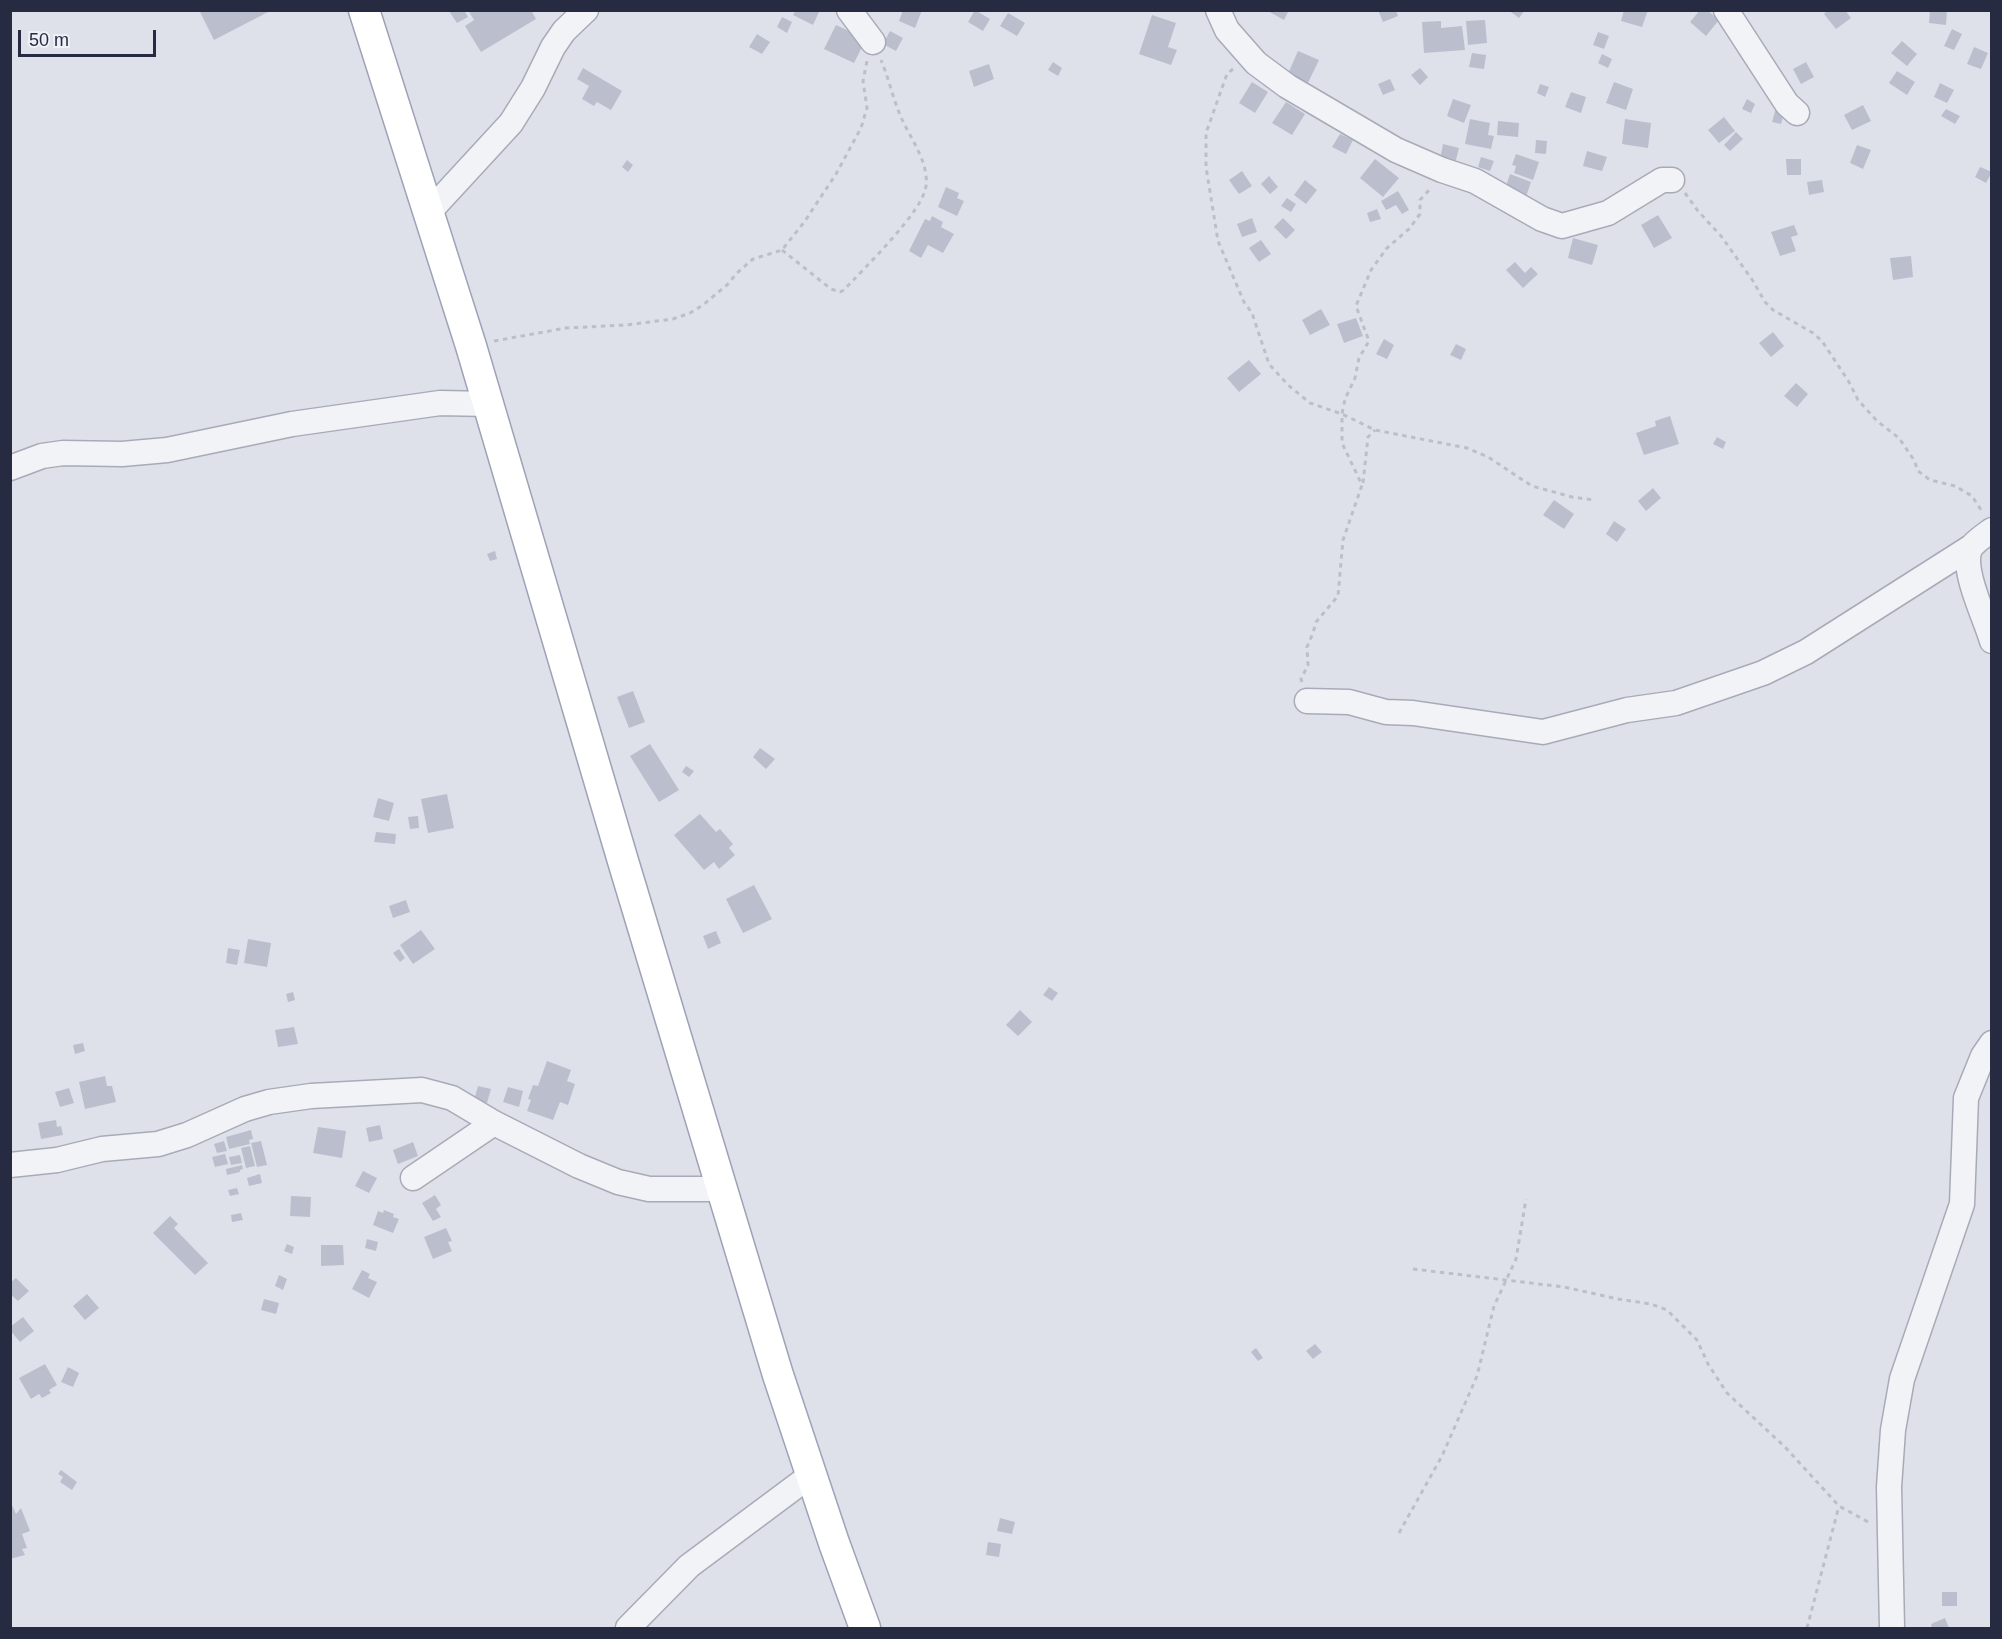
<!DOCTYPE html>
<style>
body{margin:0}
#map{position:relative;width:2002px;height:1639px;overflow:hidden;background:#dfe1ea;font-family:Arial,sans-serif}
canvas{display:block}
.frame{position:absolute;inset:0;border:12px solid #262b42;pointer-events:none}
.scale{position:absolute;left:18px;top:30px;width:138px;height:27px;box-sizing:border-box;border:3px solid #262b42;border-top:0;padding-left:8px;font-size:18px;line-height:21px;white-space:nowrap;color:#262b42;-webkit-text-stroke:4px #eef1f7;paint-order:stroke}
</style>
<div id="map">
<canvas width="2002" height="1639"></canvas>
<div class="frame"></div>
<div class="scale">50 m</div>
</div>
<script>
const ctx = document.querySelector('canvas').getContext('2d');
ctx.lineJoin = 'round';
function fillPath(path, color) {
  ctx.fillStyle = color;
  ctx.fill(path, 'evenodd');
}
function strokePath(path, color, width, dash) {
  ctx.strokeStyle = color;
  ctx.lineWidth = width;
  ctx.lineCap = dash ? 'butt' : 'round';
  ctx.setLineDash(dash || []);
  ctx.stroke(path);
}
fillPath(new Path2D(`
 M199,10H272L214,40Z
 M451,10H464L468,17L457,23L449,11Z
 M468,10H531L536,19L481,52L465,26L474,20Z
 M796,10H820L813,25L793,15Z
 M903,10H922L915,28L899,21Z
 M975,10L990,19L983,31L968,22Z
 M1266,10H1289L1284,20Z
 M1378,10H1396L1398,16L1383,22Z
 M1508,10H1525L1519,18Z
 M1624,10H1648L1642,27L1621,21Z
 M1700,10H1707L1719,20L1706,36L1690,22Z
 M1828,10H1845L1851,18L1836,29L1824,14Z
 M1930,10L1947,11L1946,25L1929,23Z
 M1008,13L1025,23L1017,36L1000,26Z
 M1152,15L1176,23L1168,47L1177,50L1171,65L1139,54Z
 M782,17L792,22L787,33L777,27Z
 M1485,20L1487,43L1468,45L1466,21Z
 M1441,21V28L1462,26L1465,50L1424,53L1422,22Z
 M836,25L866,39L854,63L824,49Z
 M1952,29L1962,34L1954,50L1944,46Z
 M890,31L903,38L896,51L883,44Z
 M1598,32L1609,36L1604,49L1593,45Z
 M757,34L770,42L762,54L749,47Z
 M1902,41L1917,54L1907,66L1891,53Z
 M1974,47L1988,53L1981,69L1967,64Z
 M1298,51L1319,60L1307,85L1287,76Z
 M1472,53L1486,55L1484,69L1469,67Z
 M1602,54L1612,59L1608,68L1598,63Z
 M1053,62L1062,68L1058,76L1048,70Z
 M1806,62L1814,77L1801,84L1793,69Z
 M989,64L994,79L974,87L969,71Z
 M583,68L622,91L611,110L597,102L594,106L582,99L589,86L577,79Z
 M1420,68L1428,77L1420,85L1411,75Z
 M1897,71L1915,82L1907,95L1889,83Z
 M1390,79L1395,90L1383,95L1378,84Z
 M1252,82L1268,92L1255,113L1239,103Z
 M1614,82L1633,89L1626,110L1606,103Z
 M1940,83L1954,90L1947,103L1934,97Z
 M1540,84L1549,87L1545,97L1537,93Z
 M1571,92L1586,97L1581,113L1565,107Z
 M1453,99L1471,105L1464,123L1447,116Z
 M1747,99L1755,104L1751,113L1742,109Z
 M1286,102L1305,114L1292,135L1272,123Z
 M1777,104L1786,107L1781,124L1772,122Z
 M1863,105L1871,121L1852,130L1844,115Z
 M1946,109L1960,116L1955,124L1941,116Z
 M1724,117L1735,131L1719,143L1708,130Z
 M1470,119L1490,123L1488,135L1494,136L1491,149L1465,144Z
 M1625,119L1651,123L1648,148L1622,144Z
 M1498,121L1519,123L1518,137L1497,135Z
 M1736,132L1743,139L1730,151L1724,145Z
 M1340,134L1353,140L1346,154L1332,147Z
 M1536,140L1547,141L1546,154L1535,153Z
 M1443,144L1459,148L1455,164L1440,160Z
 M1857,145L1871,150L1863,169L1850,163Z
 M1587,151L1607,157L1602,171L1583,166Z
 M1516,154L1539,162L1533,180L1514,173L1516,166L1512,165Z
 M1481,157L1494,161L1490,171L1478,167Z
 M1375,159L1399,178L1383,197L1360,178Z
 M1786,159H1801V175H1787Z
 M627,160L633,165L628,172L622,167Z
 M1980,167L1992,172L1986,183L1975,177Z
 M1242,171L1252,186L1239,194L1229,180Z
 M1510,174L1531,182L1526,197L1505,189Z
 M1269,176L1278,187L1270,194L1261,184Z
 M1305,180L1317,190L1306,204L1294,195Z
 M1822,180L1824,192L1809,195L1807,182Z
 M946,187L959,193L957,198L964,201L957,216L938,207Z
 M1398,191L1409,210L1402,214L1396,205L1386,210L1381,201Z
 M1287,198L1296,204L1291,212L1281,206Z
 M1377,209L1381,219L1370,222L1367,213Z
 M1658,215L1672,238L1654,248L1641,225Z
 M932,216L943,222L941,227L954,234L943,253L928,245L921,258L909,251L925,219L930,221Z
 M1252,218L1257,232L1242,237L1237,224Z
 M1283,218L1295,230L1286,239L1274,227Z
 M1794,225L1798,235L1791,237L1796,251L1780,256L1771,232Z
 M1573,238L1598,245L1592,265L1568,258Z
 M1261,240L1271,254L1259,262L1249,248Z
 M1911,256L1913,277L1893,280L1890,258Z
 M1515,262L1525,273L1531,267L1538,274L1523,288L1506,270Z
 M1321,309L1330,325L1310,335L1302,320Z
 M1356,318L1363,336L1344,343L1337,324Z
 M1773,332L1784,346L1771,357L1759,343Z
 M1384,339L1394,345L1387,359L1376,354Z
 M1456,344L1466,349L1461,360L1450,355Z
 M1249,360L1261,374L1239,392L1227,378Z
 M1796,383L1808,394L1797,407L1784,396Z
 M1670,416L1679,444L1644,455L1636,433L1656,426L1655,421Z
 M1717,437L1726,442L1723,449L1713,444Z
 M1653,488L1661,498L1646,511L1638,501Z
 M1554,500L1574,514L1564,529L1543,515Z
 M1614,521L1626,529L1617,542L1606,534Z
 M495,551L497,559L490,561L487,554Z
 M633,691L645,722L629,728L617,697Z
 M650,744L679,790L659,802L630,756Z
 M760,748L775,759L766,769L753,757Z
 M686,766L694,771L689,777L682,772Z
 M447,794L454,828L428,833L421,799Z
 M378,798L394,803L389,821L373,817Z
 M700,814L716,832L720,829L733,844L729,848L735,855L719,869L714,862L704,870L674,835Z
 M418,816L419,828L410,829L408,817Z
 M376,832L396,834L395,844L374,842Z
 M754,885L772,919L743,933L726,899Z
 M406,900L410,912L393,918L389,906Z
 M421,930L435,949L413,964L400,945Z
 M716,931L721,943L708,949L703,936Z
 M248,939L271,943L267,967L244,963Z
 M228,948L240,950L237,965L226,963Z
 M399,949L405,958L400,962L393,953Z
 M1049,987L1058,993L1052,1001L1043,995Z
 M293,992L295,1000L288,1002L286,994Z
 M1020,1010L1032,1022L1018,1036L1006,1025Z
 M294,1027L298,1044L278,1047L275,1030Z
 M83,1043L85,1051L75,1054L73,1045Z
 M547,1061L571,1070L567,1081L575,1084L568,1105L560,1102L553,1120L527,1111L531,1100L528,1099L533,1085L538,1086Z
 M105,1076L107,1086H112L116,1102L85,1109L79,1082Z
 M478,1086L491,1089L487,1103L474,1100Z
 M508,1087L523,1091L519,1107L503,1102Z
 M69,1088L74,1103L60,1107L55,1092Z
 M56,1120L57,1127L61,1126L63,1135L41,1139L38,1123Z
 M380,1125L383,1139L369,1142L366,1128Z
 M318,1127L346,1131L342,1158L313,1153Z
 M251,1130L253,1139L249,1140L250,1144L229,1149L226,1137Z
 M224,1141L227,1151L217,1153L214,1144Z
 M261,1141L267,1165L257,1167L251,1143Z
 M413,1142L418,1156L398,1164L393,1150Z
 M250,1146L255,1166L246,1168L241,1148Z
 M225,1154L228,1164L215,1167L212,1157Z
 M240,1155L242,1163L231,1165L229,1157Z
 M242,1165L243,1169L240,1170V1172L227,1175L226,1169Z
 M363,1171L377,1178L369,1193L355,1186Z
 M260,1174L262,1183L249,1186L247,1178Z
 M237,1188L239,1194L230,1196L228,1190Z
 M435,1195L441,1205L436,1209L441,1217L433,1221L422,1203Z
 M291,1196L311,1197L310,1217L290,1216Z
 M384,1210L394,1214L393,1217L399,1219L393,1233L373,1225L378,1211L383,1213Z
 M241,1213L243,1220L232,1222L231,1215Z
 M170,1216L178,1224L174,1228L208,1263L195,1275L153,1233Z
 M446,1228L452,1241L448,1242L452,1251L433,1259L424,1237Z
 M367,1239L378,1242L376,1251L365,1248Z
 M287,1244L294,1247L292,1254L284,1251Z
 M321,1245H343L344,1265L321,1266Z
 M362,1270L370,1274L368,1278L377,1282L369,1298L352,1289Z
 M279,1275L287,1279L283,1290L275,1286Z
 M16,1278L29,1291L18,1301L10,1294V1283Z
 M87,1294L99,1308L85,1320L73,1306Z
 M264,1299L279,1303L276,1314L261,1310Z
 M23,1317L34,1331L20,1342L10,1330V1327Z
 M1315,1344L1322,1352L1313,1359L1306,1351Z
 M1256,1348L1263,1358L1258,1361L1251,1352Z
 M45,1364L57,1385L49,1390L51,1393L42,1398L39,1394L31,1399L19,1378Z
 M68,1367L79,1373L73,1387L61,1382Z
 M61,1470L77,1482L72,1490L60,1482L63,1477L58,1474Z
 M10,1501L16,1514L21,1508L30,1531L22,1534L27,1548L22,1549L25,1555L10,1559Z
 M1000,1518L1015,1522L1012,1534L997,1531Z
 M988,1542L1001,1544L999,1557L986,1555Z
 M1942,1592H1957V1606H1942Z
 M1945,1618L1949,1628H1932L1931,1624Z`), '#bbbfcd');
const minor = new Path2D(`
 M849,10L873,42
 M1218,10L1227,30L1256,63L1287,86L1396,150L1442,170L1475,181L1542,219L1562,226L1608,213L1662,180H1672
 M1726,10L1787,104L1797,113
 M429,212L511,123L533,88L553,47L564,31L586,10
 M10,468L42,456L63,453L122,454L167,450L292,424L440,403L488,404
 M1992,530C1985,535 1974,542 1970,549C1961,570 1986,619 1992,641
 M1307,701L1349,702L1386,712L1413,713L1543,732L1627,710L1676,703L1763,673L1806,652L1971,547
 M10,1165L57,1160L102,1149L158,1144L187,1135L245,1109L269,1102L311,1096L422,1090L452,1098L494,1123L579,1166L618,1182L649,1189H723
 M413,1178L494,1123
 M628,1628L689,1566L811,1475
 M1892,1628L1889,1487L1893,1430L1902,1379L1962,1204L1966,1098L1983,1056L1992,1043`);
const major = new Path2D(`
 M364,10L471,346L623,861L778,1375L834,1543L865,1628`);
strokePath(minor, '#a8aab8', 27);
strokePath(major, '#9da3b7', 33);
strokePath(new Path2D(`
 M1233,69L1227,74L1206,133V167L1218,241L1244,302L1252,313L1269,364L1288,385L1310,403L1342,414L1375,430L1467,448L1488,457L1532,486L1572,497L1594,500
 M1685,193L1698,211L1721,236L1753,281L1765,302L1773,310L1813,333L1822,341L1849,382L1858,400L1877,421L1899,438L1914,460L1918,471L1930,480L1955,486L1972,496L1983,513
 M782,250L831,289L840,292L844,290C863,269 923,212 926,186C929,162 910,138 901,117C893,99 889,79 881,60
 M494,341L566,328L626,325L673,319L690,313L703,305L728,284L737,273L753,259L782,250L805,221L836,174L861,128L867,108L863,81L867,61
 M1363,483L1368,437L1375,430
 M1302,682L1301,679L1308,665L1307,647L1313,633L1316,622L1338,596L1343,540L1362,485L1342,443V414L1345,399L1355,378L1359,358L1369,341L1356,306L1371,270L1387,248L1409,229L1420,214V200L1431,188
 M1413,1269L1564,1287L1618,1299L1651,1304L1667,1310L1697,1340L1708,1364L1727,1393L1785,1447L1839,1506L1870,1523
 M1399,1533L1442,1456L1477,1376L1494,1306L1516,1259L1526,1199
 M1807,1628L1839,1506`), '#bdbfc8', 3, [4.5, 4.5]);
strokePath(minor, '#f2f3f7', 24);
strokePath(major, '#fff', 30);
</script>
